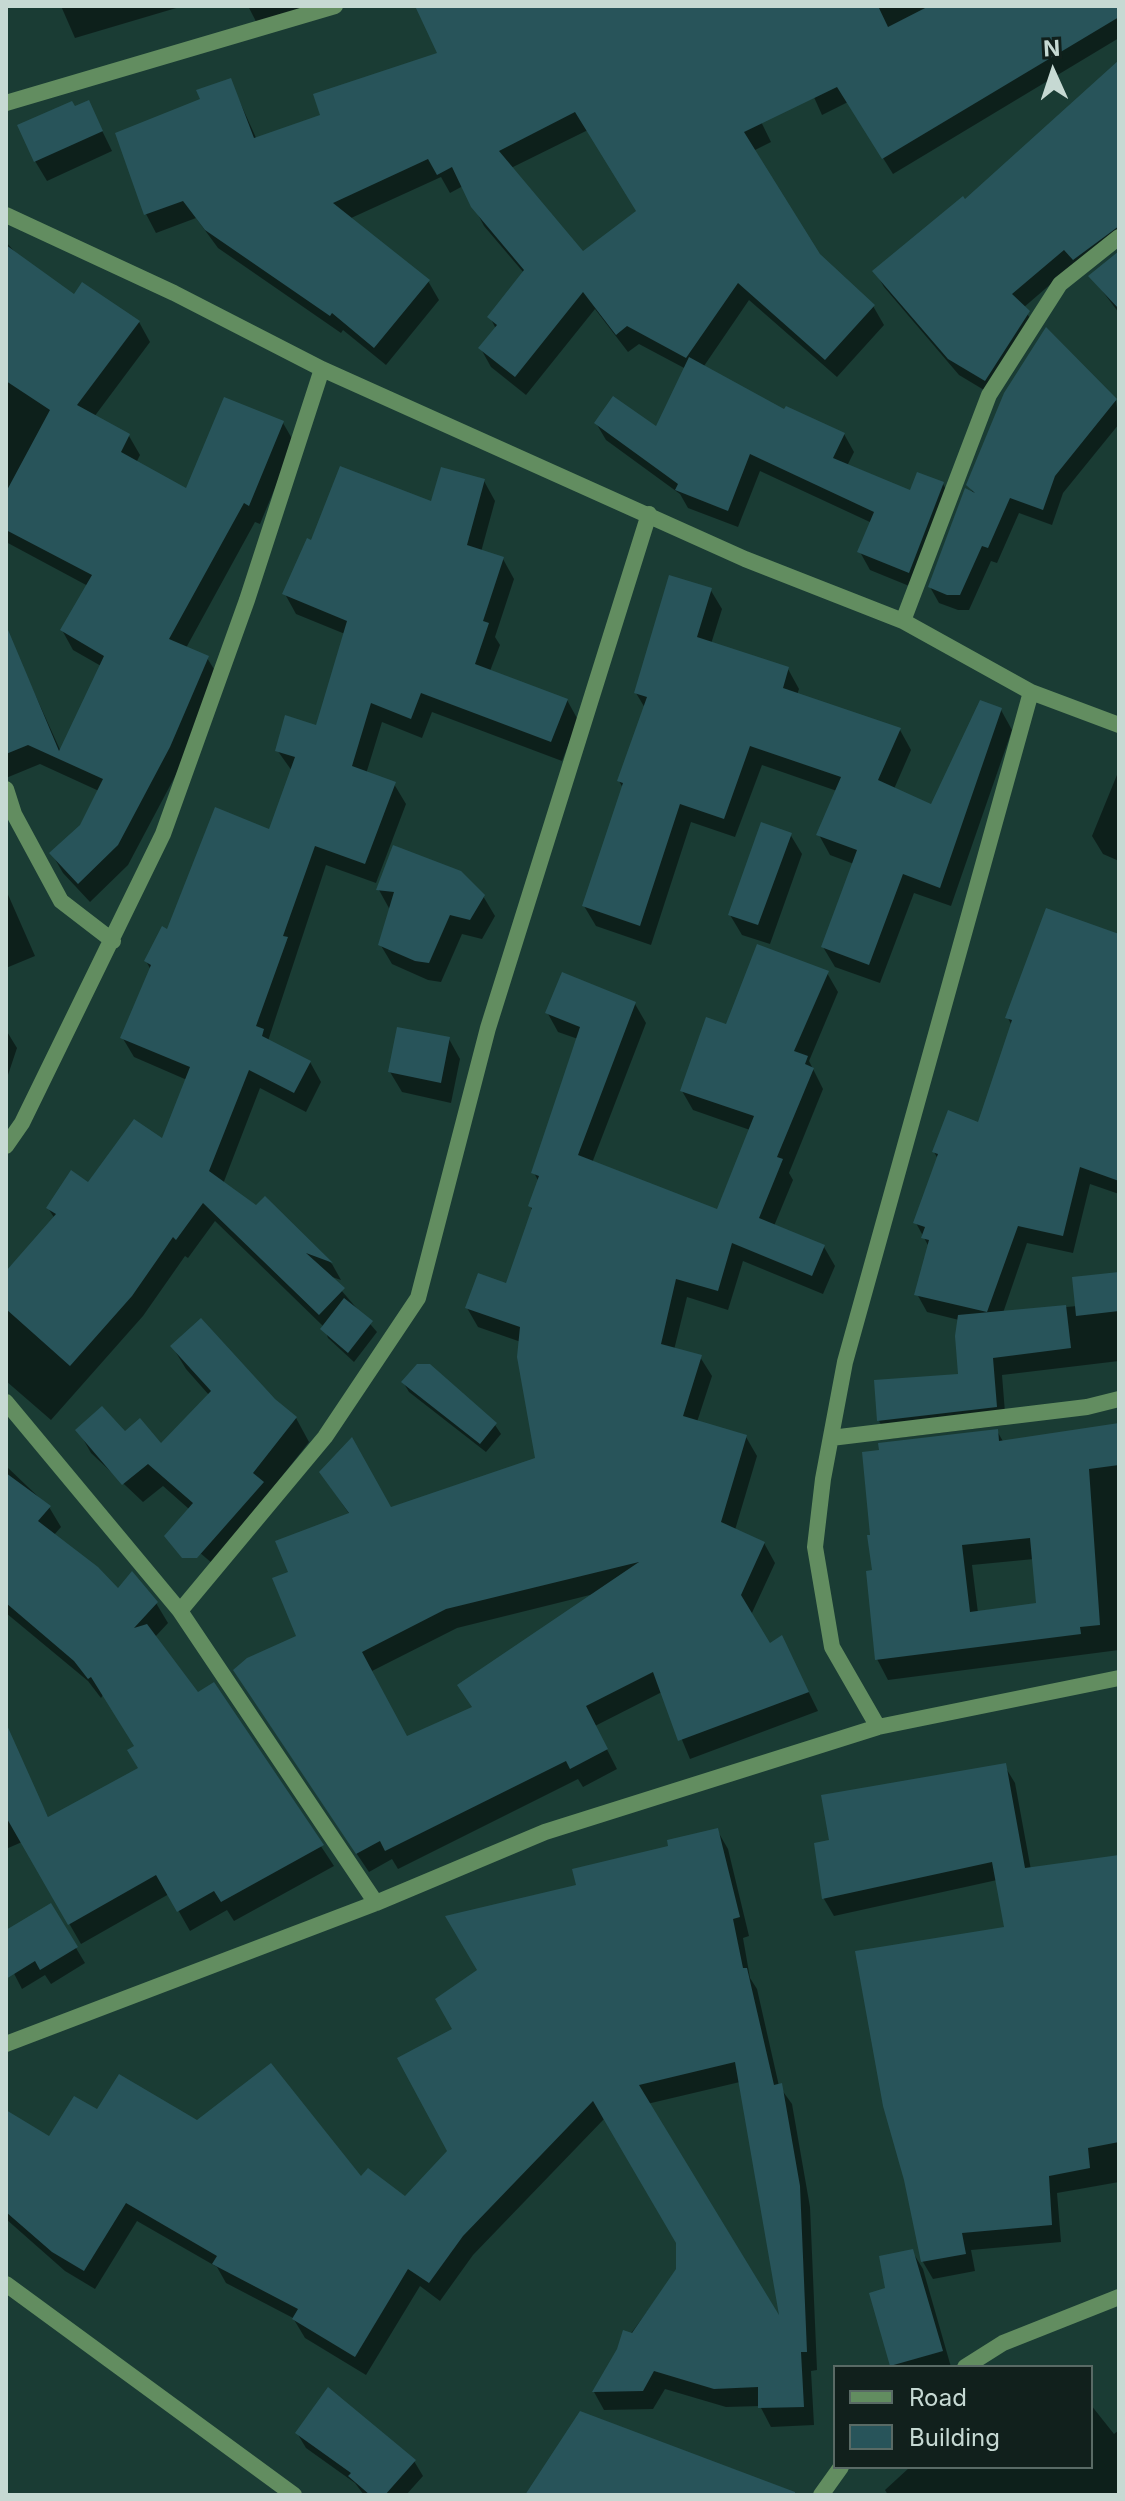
<!DOCTYPE html>
<style>
body{margin:0}
#map{position:relative;width:1125px;height:2501px;overflow:hidden;background:#1a3c34;font-family:Inter,sans-serif}
canvas{display:block}
.frame{position:absolute;inset:0;border:8px solid #c6d9d3;pointer-events:none}
.legend{position:absolute;left:833px;top:2365px;width:260px;height:104px;box-sizing:border-box;background:#11201c;border:2px solid #596a65;margin:0;padding:10px 14px;list-style:none;font-size:24px;color:#c6d9d3}
.legend li{display:flex;align-items:center;gap:16px;height:40px}
.legend b{width:40px;border:2px solid #596a65}
.north{position:absolute;left:1013px;top:32px;width:80px;height:80px;-webkit-text-stroke:6px #11201c;paint-order:stroke;rotate:357deg;font-size:22px;font-weight:700;line-height:32px;text-align:center;color:#c6d9d3}
.north::after{content:'';display:block;margin:auto;width:28px;height:36px;background:#c6d9d3;clip-path:polygon(50% 0,100% 100%,50% 72%,0 100%)}
</style>
<div id="map">
<canvas width="1125" height="2501"></canvas>
<div class="frame"></div>
<ul class="legend">
<li><b style="height:10px;background:#628d60"></b>Road</li>
<li><b style="height:22px;background:#28545a"></b>Building</li>
</ul>
<div class="north">N</div>
</div>
<script>
const ctx = document.querySelector('canvas').getContext('2d');
ctx.lineJoin = 'round';
function fillPath(path, color) {
  ctx.fillStyle = color;
  ctx.fill(path, 'evenodd');
}
function strokePath(path, color, width, dash) {
  ctx.strokeStyle = color;
  ctx.lineWidth = width;
  ctx.lineCap = dash ? 'butt' : 'round';
  ctx.setLineDash(dash || []);
  ctx.stroke(path);
}
fillPath(new Path2D(`
 M61,6H183L75,38Z
 M248,6H329L263,35Z
 M454,6H704L771,142L753,151L818,256L873,306L884,325L837,377L749,300L704,366L785,412L844,434L854,452L847,466L911,493L943,484L953,502L919,590L870,570L860,552L872,523L760,471L738,527L688,508L680,494L606,440L596,423L657,429L686,369L639,344L628,352L595,309L526,395L491,367L481,349L496,329L490,317L524,273L484,226L463,186L450,193L441,177L349,219L428,281L439,300L386,365L343,330L341,333L218,248L196,218L156,233L146,214L118,134L202,100L230,80L257,140L323,116L439,54ZM588,130L638,211L583,253L511,168Z
 M773,6H1119V38L893,174L848,102L822,115Z
 M1119,63V246L1074,264L1023,308L1037,328L994,396L959,375L884,287L875,272L965,202Z
 M88,102L112,151L47,181L35,161L74,109Z
 M6,242L20,258L74,297L139,322L150,342L94,417L129,436L140,455L136,463L187,491L283,423L294,442L260,524L255,522L186,648L207,658L219,677L180,767L128,865L90,902L63,873L52,854L81,826L99,791L40,764L6,778V676L24,670L61,752L101,666L73,650L62,630L88,586L6,542Z
 M1119,253V313L1091,276Z
 M1116,400L1119,424L1063,493L1052,525L1019,513L997,563L991,561L969,610H958L939,603L930,587L974,495L969,485Z
 M484,481L495,501L481,552L503,559L514,579L495,637L500,645L490,671L567,700L578,720L562,761L432,712L422,738L382,722L366,774L394,784L406,804L376,883L326,865L268,1041L310,1062L321,1082L306,1112L260,1088L223,1184L256,1208L265,1199L332,1264L341,1280L329,1276L377,1332L354,1362L328,1338L324,1327L215,1221L188,1258L185,1256L143,1316L51,1420L6,1381V1271L55,1219L48,1208L163,1141L187,1080L134,1057L122,1037L151,970L146,961L168,932L270,831L292,771L277,750L317,727L345,634L296,614L285,594L312,542L432,504Z
 M710,589L722,609L711,644L788,669L799,689L797,695L900,730L911,750L894,789L932,806L1001,710L1012,730L951,906L914,893L880,983L835,967L823,947L854,864L830,855L819,835L837,791L762,765L735,837L691,822L651,945L596,926L584,906L623,788L619,781L645,708L636,693Z
 M1119,770V861L1103,854L1092,836Z
 M790,834L802,854L770,944L742,935L730,915Z
 M6,890L35,956L6,968Z
 M379,890L483,896L495,916L482,939L462,934L441,982L428,980L392,964L380,944L390,910Z
 M1119,936V1194L1090,1184L1073,1253L1027,1243L1003,1313L1077,1306L1119,1274V1361L1002,1375L1006,1425L889,1439L879,1421L960,1376L959,1320L927,1312L917,1294L929,1247L916,1223L938,1159L934,1152L979,1124L1012,1026L1008,1018Z
 M827,973L838,992L809,1061L823,1089L789,1173L793,1180L774,1226L824,1247L835,1266L823,1294L743,1261L728,1310L687,1297L674,1350L700,1357L712,1376L697,1422L746,1437L757,1456L735,1530L764,1543L775,1563L751,1615L770,1645L782,1638L818,1711L690,1759L662,1692L595,1726L617,1769L583,1787L578,1779L398,1869L392,1859L369,1872L246,1689L298,1637L291,1573L350,1515L321,1473L391,1510L537,1459L521,1342L478,1327L467,1308L507,1285L533,1212L530,1206L539,1182L534,1173L578,1039L558,1032L547,1012L635,1004L646,1023L592,1163L718,1211L750,1130L693,1110L682,1091L727,1026ZM594,1594L473,1708L407,1738L372,1671L457,1628Z
 M6,1030L17,1048L6,1081Z
 M449,1039L460,1059L451,1103L402,1092L390,1072Z
 M172,1346L274,1400L296,1418L309,1442L268,1494L220,1570L192,1546L189,1509L163,1486L143,1502L91,1453L78,1430L124,1434L161,1446L209,1395L186,1369Z
 M403,1382L495,1425L501,1434L486,1452L409,1392Z
 M1119,1425V1650L888,1680L877,1659L872,1536L997,1431L1004,1443ZM1034,1559L1038,1605L978,1613L972,1565Z
 M6,1466L49,1507L61,1527L54,1535L118,1591L156,1603L168,1623L155,1637L197,1694L214,1684L334,1866L234,1921L227,1910L190,1931L169,1894L81,1944L22,1842L6,1849V1773L23,1766L49,1819L140,1769L136,1747L103,1695L101,1698L88,1681L6,1613Z
 M1004,1765L1015,1783L1031,1870L1119,1863V2182L1057,2193L1061,2242L971,2250L975,2271L933,2279L923,2262L906,2180L1007,1928L997,1880L834,1916L824,1899L816,1845L831,1842Z
 M717,1830L728,1849L749,1936L743,1938L750,1978L757,1989L779,2086L792,2104L810,2207L817,2370L811,2371L814,2425L771,2427L760,2406L726,2407L665,2389L653,2409L604,2410L594,2392L619,2350L678,2269V2243L605,2118L473,2255L440,2301L420,2286L366,2375L305,2338L293,2318L226,2283L217,2267L137,2221L95,2289L65,2271L6,2219V2112L50,2139L98,2112L197,2122L405,2198L449,2151L455,2030L479,1971L579,1887ZM740,2082L783,2324L647,2104Z
 M6,1933L76,1948L85,1963L51,1984L45,1975L22,1989L6,1958Z
 M912,2251L923,2269L951,2367L892,2365L888,2290Z
 M1091,2405L1114,2434L1119,2430V2495H888L885,2490L910,2467H1091Z
 M297,2433L414,2461L423,2476L406,2495H364L355,2483L306,2448Z`), '#0007');
fillPath(new Path2D(`
 M415,6H878L888,27L929,6H1119V17L882,159L837,87L744,132L820,254L875,305L825,360L738,283L686,358L627,326L616,335L583,292L515,377L478,348L497,325L487,317L524,270L471,207L452,167L437,175L428,159L333,203L430,280L374,348L332,313L330,316L205,230L183,201L144,215L115,133L200,99L196,90L231,78L254,138L320,115L313,94L437,53ZM575,112L636,211L583,251L499,151Z
 M1119,60V226L1073,260L1064,250L1012,294L1030,311L985,381L948,359L872,271L963,196L965,199Z
 M89,100L103,131L34,162L17,125L72,101L75,106Z
 M6,245L74,294L82,282L140,321L77,405L130,434L121,452L186,488L224,397L284,421L249,506L244,503L169,639L209,656L170,747L118,845L78,884L49,853L80,825L103,779L28,745L6,754V625L59,751L104,656L60,630L92,575L6,530V492L50,410L6,381Z
 M1119,251V309L1088,276Z
 M1046,327L1117,399L1055,476L1043,510L1010,498L988,548L982,546L960,595H947L928,587L965,488L975,493L966,485L1004,393Z
 M689,357L784,409L786,406L845,433L833,458L910,490L917,472L944,482L909,573L857,552L874,512L750,454L728,511L675,490L678,484L594,423L613,396L656,426Z
 M340,466L431,501L441,467L485,479L467,545L504,557L483,621L489,623L475,664L568,699L551,742L421,693L411,719L371,703L352,766L396,782L365,864L315,846L283,936L288,937L256,1026L264,1029L262,1036L311,1061L294,1093L249,1070L209,1171L256,1205L265,1196L333,1263L306,1253L345,1288L319,1315L203,1203L176,1240L173,1237L132,1296L70,1366L6,1309V1271L56,1214L46,1208L71,1170L88,1182L134,1119L162,1138L190,1067L120,1038L151,965L144,961L162,926L167,929L215,807L269,829L295,757L275,751L285,715L316,725L347,621L282,594L307,538L311,540Z
 M669,575L712,588L697,637L789,667L783,688L901,728L878,780L931,804L980,700L1002,708L940,888L903,874L869,965L821,947L857,850L816,835L841,777L750,746L724,819L680,804L640,926L582,906L623,783L617,781L647,697L634,693Z
 M761,822L792,833L758,925L728,915Z
 M393,845L461,871L485,895L470,920L450,915L429,963L415,961L378,945L394,892L376,890Z
 M1046,908L1119,934V1181L1080,1167L1063,1236L1018,1226L987,1312L914,1295L929,1240L921,1238L925,1227L913,1223L938,1154L932,1152L948,1110L978,1122L1012,1020L1005,1018Z
 M757,944L829,971L794,1051L808,1056L805,1064L814,1068L777,1157L783,1159L759,1218L825,1245L812,1276L732,1243L718,1291L676,1279L661,1344L702,1355L683,1416L747,1435L721,1522L765,1542L741,1595L770,1643L782,1635L809,1692L678,1741L653,1672L586,1706L608,1749L570,1769L566,1761L385,1851L380,1841L356,1854L233,1670L247,1658L296,1636L272,1578L288,1572L275,1541L349,1513L319,1472L352,1437L391,1507L535,1458L517,1357L520,1327L465,1308L478,1273L506,1283L532,1208L528,1206L539,1176L531,1173L580,1027L545,1013L562,972L636,1002L578,1155L717,1209L754,1116L680,1091L706,1017L726,1024ZM639,1562L457,1685L472,1707L407,1736L362,1652L446,1609Z
 M397,1027L450,1037L441,1083L388,1072Z
 M1119,1272V1311L1076,1316L1072,1277Z
 M344,1298L373,1321L348,1353L320,1329Z
 M1066,1305L1071,1348L993,1358L997,1407L877,1421L874,1380L958,1374L955,1336L958,1315Z
 M201,1318L275,1399L297,1417L253,1473L264,1482L197,1558H182L164,1536L193,1503L148,1464L122,1485L75,1430L102,1406L125,1431L140,1418L161,1443L211,1391L170,1346Z
 M417,1364H430L497,1423L480,1444L401,1382Z
 M1119,1423V1465L1089,1469L1100,1625L1080,1627L1081,1634L875,1660L866,1571L872,1570L867,1535H870L862,1452L879,1450L878,1443L998,1429L999,1441ZM1030,1538L1036,1603L970,1612L962,1545Z
 M6,1473L51,1506L38,1521L98,1567L118,1588L132,1571L158,1602L134,1628L147,1624L198,1692L214,1682L324,1845L221,1902L214,1891L177,1912L156,1875L68,1925L6,1817V1723L48,1817L138,1768L127,1750L134,1746L91,1677L88,1679L74,1661L6,1603Z
 M1006,1763L1025,1868L1119,1855V2142L1088,2148L1090,2168L1049,2176L1052,2225L962,2233L966,2254L921,2262L904,2180L883,2106L855,1951L1004,1927L992,1862L822,1899L814,1843L829,1840L821,1795Z
 M718,1828L740,1917L733,1919L743,1968H747L774,2085L782,2083L800,2186L807,2352H801L804,2407L758,2408V2387L714,2389L654,2371L643,2391L592,2392L617,2349L623,2330L632,2333L676,2269V2243L593,2101L463,2236L429,2283L408,2269L355,2357L292,2319L298,2309L212,2264L217,2256L126,2203L84,2271L52,2252L6,2212V2110L49,2136L74,2096L97,2109L119,2074L197,2120L271,2063L361,2176L368,2168L405,2196L447,2151L397,2058L452,2029L435,1999L477,1970L445,1916L576,1885L572,1869L668,1846L667,1840ZM735,2062L779,2315L639,2085Z
 M51,1903L78,1947L40,1970L35,1961L6,1979V1930Z
 M913,2249L943,2351L890,2366L869,2293L885,2288L879,2256Z
 M328,2387L416,2460L385,2495H370L348,2476L351,2473L295,2433Z
 M580,2411L795,2492V2495H525Z`), '#28545a');
strokePath(new Path2D(`
 M6,103L335,6
 M6,215L174,293L322,369L745,559L903,621L1031,692L1119,725
 M903,621L989,395L1060,284L1119,237
 M6,789L14,814L61,901L113,941
 M6,1146L22,1123L163,834L247,600L322,369
 M6,1402L180,1611L376,1903
 M831,1438L1087,1407L1119,1399
 M180,1611L325,1437L418,1298L488,1028L649,514
 M878,1727L832,1647L815,1547L823,1479L845,1362L1031,692
 M6,2044L376,1903L545,1832L878,1727L1119,1678
 M6,2284L294,2495
 M965,2367L1003,2343L1119,2297
 M821,2495L841,2467`), '#628d60', 16);
</script>
